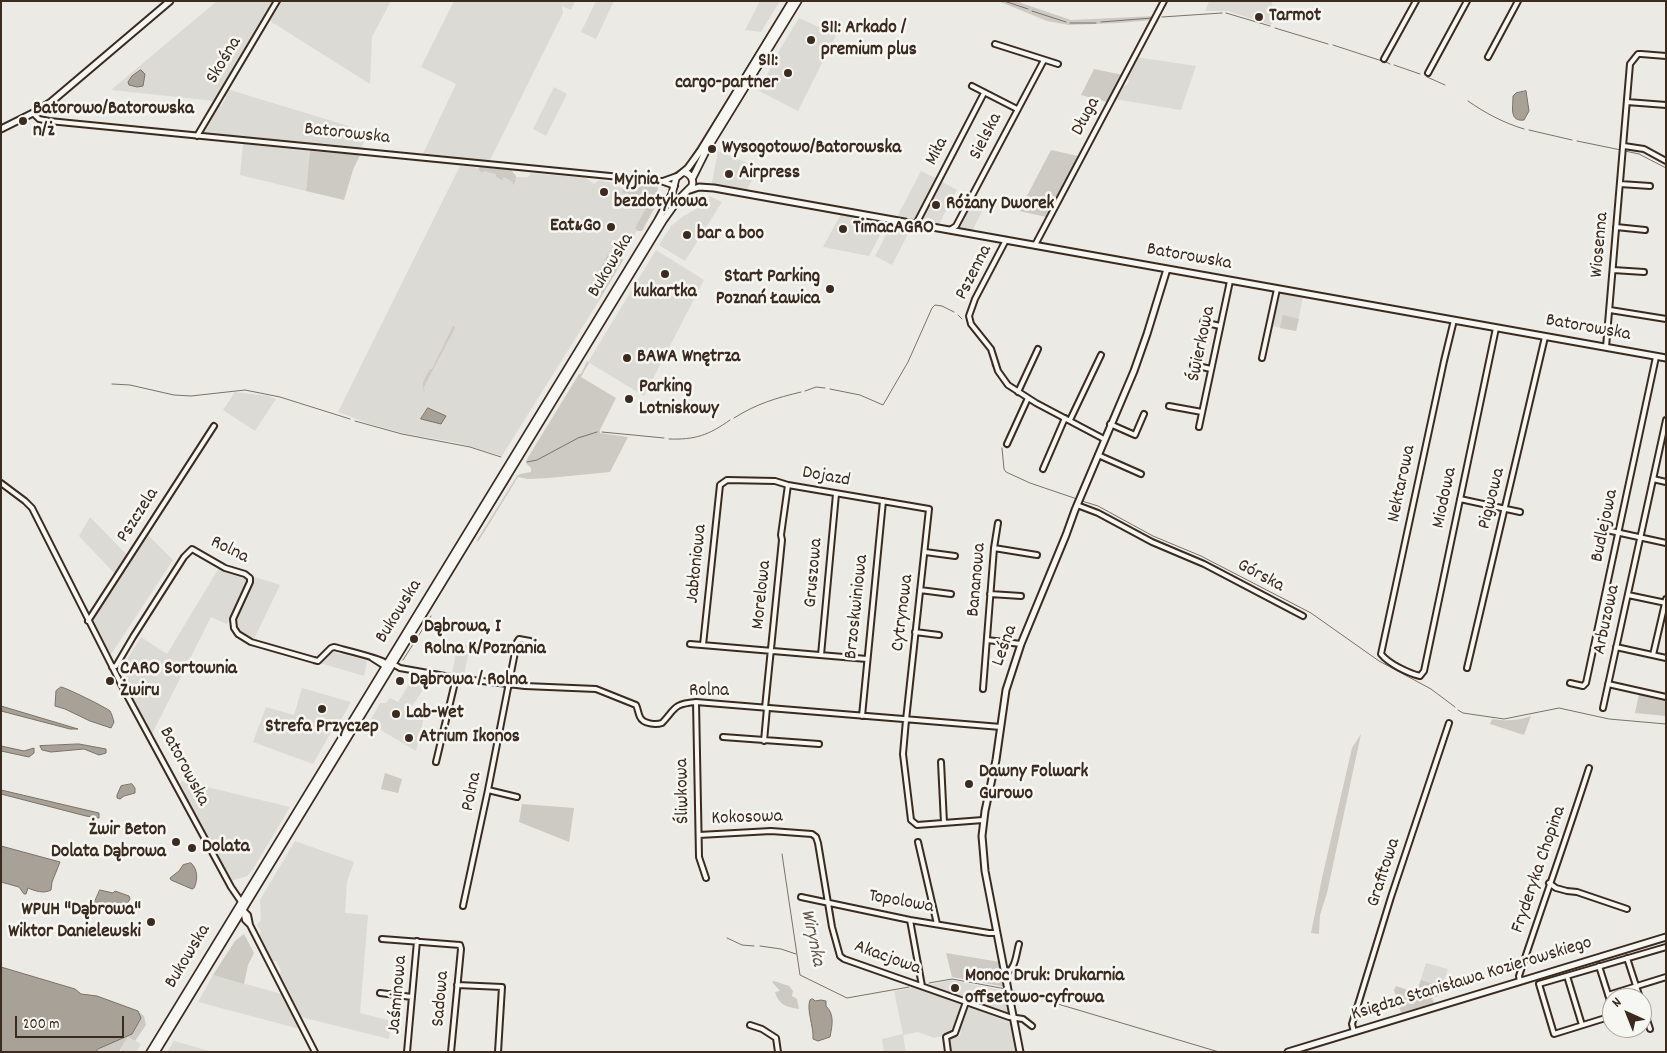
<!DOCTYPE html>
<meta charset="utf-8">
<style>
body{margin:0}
#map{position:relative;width:1667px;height:1053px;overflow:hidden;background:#ebeae5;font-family:Dekko,sans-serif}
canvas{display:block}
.frame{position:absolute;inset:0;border:2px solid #3b2a1e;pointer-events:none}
.north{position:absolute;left:1602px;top:988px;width:50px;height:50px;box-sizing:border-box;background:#f6f6f2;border:1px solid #aba49d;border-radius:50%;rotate:316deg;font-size:14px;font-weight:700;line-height:20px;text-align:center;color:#3b2a1e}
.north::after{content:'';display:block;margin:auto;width:18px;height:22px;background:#3b2a1e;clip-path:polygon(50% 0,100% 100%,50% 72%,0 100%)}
.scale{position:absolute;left:15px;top:1016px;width:109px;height:22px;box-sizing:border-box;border:2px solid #3b2a1e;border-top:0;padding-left:6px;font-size:15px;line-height:18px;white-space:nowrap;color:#3b2a1e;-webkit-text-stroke:4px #f6f6f2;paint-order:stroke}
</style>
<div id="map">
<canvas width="1667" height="1053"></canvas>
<div class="frame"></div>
<div class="north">N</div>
<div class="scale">200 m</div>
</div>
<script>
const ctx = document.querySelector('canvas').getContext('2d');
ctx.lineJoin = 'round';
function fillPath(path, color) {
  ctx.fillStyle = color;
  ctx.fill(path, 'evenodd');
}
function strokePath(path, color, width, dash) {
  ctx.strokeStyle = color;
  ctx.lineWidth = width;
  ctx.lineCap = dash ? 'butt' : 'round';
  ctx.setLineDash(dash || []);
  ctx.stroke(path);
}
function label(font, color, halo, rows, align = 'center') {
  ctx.font = font + ' Dekko,sans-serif';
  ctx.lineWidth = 5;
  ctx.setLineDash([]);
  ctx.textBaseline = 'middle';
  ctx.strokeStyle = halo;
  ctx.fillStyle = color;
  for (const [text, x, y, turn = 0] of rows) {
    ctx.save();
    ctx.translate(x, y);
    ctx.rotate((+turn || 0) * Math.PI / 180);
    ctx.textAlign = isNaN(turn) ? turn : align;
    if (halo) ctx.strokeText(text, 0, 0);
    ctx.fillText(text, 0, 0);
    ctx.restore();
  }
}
fillPath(new Path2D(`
 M217,1H275L215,101L111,90Z
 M282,1H391L372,37L370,84L270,21Z
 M454,1H575L571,10L562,6L563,13L489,162L422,156L456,84L421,67Z
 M596,1H614L596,39L581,32Z
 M760,1H780L761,32L745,30Z
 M1207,1H1272L1273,22L1271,25L1228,11H1205L1209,2Z
 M799,18L836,35L798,111L759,91L780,49Z
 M1136,57L1196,66L1181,110L1114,99L1121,86L1127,85L1129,81L1126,76Z
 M554,87L567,94L546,136L533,129Z
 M227,89L368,132L361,149L204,133L203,129L217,106H221L226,98L224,94Z
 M243,144L310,151L306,191L240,175Z
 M718,151L759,168L746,191L713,184L712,182Z
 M460,166L474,167L478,169L479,167L516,177H528L531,173L586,178L594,184L599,180L603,181L613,183L652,206L621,257L608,255L588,292L600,299L502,456L459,443L407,434L370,424L338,412Z
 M921,171L937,179L916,220L907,217L906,219L897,217Z
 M941,181L957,190L939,224L920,221Z
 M709,196L722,202L685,261L659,245L671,226L682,217L698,208L707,209Z
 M969,207L983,210L971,233L959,227Z
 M841,214L885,222L886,224L869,256L823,247Z
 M893,222L910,225L911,228L892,265L875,256Z
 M656,250L704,280L644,396L588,362Z
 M1280,293L1303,297L1296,331L1272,326Z
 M235,392L268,396L276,399L255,431L223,410Z
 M90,517L127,555L115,574L79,536Z
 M148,535L173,560L110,656L92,620L121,573H124L128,568L126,565L136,549L142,545Z
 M219,568L247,578L248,582L227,624L211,617L152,734L119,672L141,637L167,654Z
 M255,577L280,585L253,641L239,633L235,622Z
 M458,643L470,646L464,675L452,674Z
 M332,652L364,659L367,662L364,676L320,663Z
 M416,673L420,677H425L427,674L423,690L410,709L424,717L416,751L369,723L380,703H386L390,698L398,702Z
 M302,688L351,702L337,727H334L313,764L253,742L266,707L294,715Z
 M182,781L290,807L253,869L247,876L231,881L185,795V792L180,784Z
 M295,841L354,862L347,882L345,913L368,915L360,1013L391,1021L389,1039L301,1017L279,975L281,971L276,961L271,960L259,936L261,932L257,925L261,920L260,900Z
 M1426,963L1448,969L1440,992L1417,991Z
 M213,975L282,994L300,1029L198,1002Z
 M951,980L1005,991L1009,1012L1007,1015L929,985Z
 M910,985L960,1003L962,1007L952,1032L947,1035L934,1038L918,1032L903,1035L906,1052H884L882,1039L903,1034L894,991L911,988Z
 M970,1007L1011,1023L1016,1052H949L947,1042L950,1039L959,1036L961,1033L959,1031L967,1008Z
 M128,1037L141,1044L136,1052H120Z
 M174,1041L213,1052H167Z`), '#dcdad4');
fillPath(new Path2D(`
 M998,1H1021V3L1071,20L1154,16L1153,20L1119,23L1069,25L1047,21Z
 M1094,69L1123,75L1107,102L1081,95Z
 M1051,150L1078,156L1047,217L1019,211Z
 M310,151L360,155L353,170L344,200L306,191Z
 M480,167L511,170L516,176L515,183L512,185L513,182L504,177L502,180L496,177V174L484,171L482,173L478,169Z
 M633,182L655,183L658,187L655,207L642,231H638L635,228L645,210V207L628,196L629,194L626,192L625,194L622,192L625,187L626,188Z
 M608,254L621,257L623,260L600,299L588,292Z
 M1283,315L1299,319L1296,331L1280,328Z
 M453,326L455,327L454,330L427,381L423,389L425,390L424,392C420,384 426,376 430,369H432Z
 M587,361L589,363L581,377L616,398L600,430V433L628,437L610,472L549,478L528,479L518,477L478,542L477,540L517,476L520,474L531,472V468L526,463L527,459L579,374H581Z
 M1639,694L1666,700V716L1635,713Z
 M1531,716L1524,735L1490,724L1492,719C1506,721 1517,721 1531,716Z
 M1361,734L1327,893L1320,915L1319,934L1311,933L1322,878L1352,748Z
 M385,773L402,779L398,793L381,789Z
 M522,804L574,808L569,842L519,822Z
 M244,934L254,953L248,965L244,984L213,975L235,941Z
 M946,953L1000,962L1005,987L952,977Z
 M1421,980L1442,987L1439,996L1432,998L1434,1003L1401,1013L1394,990L1396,986L1411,991H1417Z
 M774,981L789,986L793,991L792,996L797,999L799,1009C786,1007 779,1005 775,992L780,991L772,982Z
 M138,1011L144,1016L146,1025L135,1041L128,1037L119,1052H96L141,1018Z`), '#cdcac4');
const water = new Path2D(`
 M141,70L145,74L143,86L137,87L129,85L128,82L132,76Z
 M1526,91L1529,111L1524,120C1509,122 1513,107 1513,96L1516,93Z
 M428,408L446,416L441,424L421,419Z
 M61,687C65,687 107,708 110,711C112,714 113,719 114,722L111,728L90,721L65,709L55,706L56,691Z
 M1,706L78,729H70L1,711Z
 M79,744L106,749V753L99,755L84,749L51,752L42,750L40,746Z
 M1,746L24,751L34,748V753L29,757L1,751Z
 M132,784L135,788V793L124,796L120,799L117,798V795L121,786Z
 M1,790L99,813V818L86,816L1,794Z
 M1,846L60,862L52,882L51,890C44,894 35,891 28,888L26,894H24L19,887L1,882Z
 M191,863C198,869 198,880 194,888L192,889L171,880L170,878L179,871L183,865Z
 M100,890L113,893L115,891L129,896L130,899L125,907L111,913L94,904Z
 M1,967L75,989L81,994L97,996L138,1011L141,1018L132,1034L98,1049L96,1052H1Z
 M813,999L815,1001L821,1000L826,1001V1006C835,1015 832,1026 830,1037L818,1041L813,1039C814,1027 806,1009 810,1000Z`);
fillPath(water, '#a8a198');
strokePath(water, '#7c7167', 1);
strokePath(new Path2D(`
 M1004,1L1028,9
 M1032,11L1066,22
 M1226,13L1270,26
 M1162,17L1222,13
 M1101,22L1152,18
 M1070,23H1096
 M1275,28L1328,44
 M1333,45L1382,61
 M1386,62L1390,64
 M1394,65L1420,74
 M1427,77L1445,85
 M1468,101C1485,113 1504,123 1524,129
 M1529,130L1572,140
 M721,134L802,1
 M1577,141L1621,150
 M1625,151L1639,154L1666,168
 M689,161L788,1
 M673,174L685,166
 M958,315L962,319
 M992,365L993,367
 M112,384L130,385L174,395L191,396L245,390L280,397L350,419
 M830,389L860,395L883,405L908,362L932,308L935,305L942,306L954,312
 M805,391L816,387L825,388
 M734,418C756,404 776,398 801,392
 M355,421L402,434L470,447L501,457
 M602,432L664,438
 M669,439C695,440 709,435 730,420
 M1002,448L1004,469L1006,472L1030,483L1077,499
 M527,462L537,460L578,438L597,432
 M1082,501L1098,506L1153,536L1201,556L1311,613L1379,661L1431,689L1455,707
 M442,590L511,478
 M403,660L431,616
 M1458,710L1463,713L1504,719L1559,708L1609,719L1666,724
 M782,854L800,975L847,998L909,987
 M727,938L742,945L754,946
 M760,946L781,949L796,954
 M929,983L952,979L1006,989
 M1011,990L1219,1052`), '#7c7167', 1);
const minor = new Path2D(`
 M995,44L1058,64
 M1488,57L1518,1
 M1384,59L1416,1
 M1428,73L1467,1
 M972,86L1017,109
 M1627,102L1666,105
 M33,113L39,119L49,121L661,181L675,186
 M197,136L277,1
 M1624,146L1644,149L1666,161
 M663,181L677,176
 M1620,184L1650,186
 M916,224L984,93
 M1616,227L1645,230
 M950,230L956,226L1044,60
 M1006,240L975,299L969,316L971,324L991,349L998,371L1008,385L1036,403L1104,439
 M1035,245L1164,1
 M1613,270L1644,272
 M1610,310L1666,319
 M1454,320L1444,361L1381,654C1389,664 1408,673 1420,676L1424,671L1496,328
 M1203,322L1220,326
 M1606,347L1630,64L1638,54H1641L1666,56
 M1262,358L1277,289
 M1193,365L1211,369
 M1018,392L1038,349
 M1169,406L1202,412
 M1070,420L1101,355
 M1110,424L1135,435L1144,414
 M1199,427L1230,281
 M1007,444L1028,398
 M1098,455L1141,474
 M1043,469L1065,418
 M1653,479L1666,482
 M1,483L25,501L32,508L123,688L231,887L242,903
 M1460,499L1520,512
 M1077,505L1098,513L1152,542L1204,564L1303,616
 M1602,529L1666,543
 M994,548L1037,555
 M925,552L955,556
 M920,590L951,594
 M990,594L1021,596
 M1628,595L1666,603
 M88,621L214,426
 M915,632L939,635
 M987,640L1021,644
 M690,644L867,659
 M703,645L720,485L727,480L775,481L788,485L929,509L906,720L903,754L911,820L917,825L983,820
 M1616,647L1666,658
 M821,655L836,494
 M1653,655L1666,599
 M372,658L383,665L388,663
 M393,664L400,668L456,678L525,686L596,689L636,705C638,709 638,713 640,717C643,724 656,725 662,723C676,708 673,704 696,702L1001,727
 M112,667L116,666L133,637L184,557L192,549L225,568L245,574L250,578V582L233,619L234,628L238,634L251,642L314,660L318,661L331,648L334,647C345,650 380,658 386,663
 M1467,668L1545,337
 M1570,683L1583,686L1586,683L1656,357
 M1608,684L1666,697
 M983,689L994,548L998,523
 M696,702L699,857L706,878
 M765,708L782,540L781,535L788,485
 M1603,708L1666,420
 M862,716L883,501
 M723,737L819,744
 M764,741L767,708
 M436,762L456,678
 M941,762L944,823
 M488,790L517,797
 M699,835L771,831L812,834L816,837L818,843L832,927L840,956L844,959L1009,1017L1023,1019L1032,1026
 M918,842L937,924
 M1549,883L1556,888L1567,891L1577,892L1627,909
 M801,897L910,920L989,933H997
 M463,906L488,790L517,642L519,639L530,641
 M243,910L245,920L250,925
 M243,910L248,915L250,925L315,1052
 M910,920L922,986
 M382,939L460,945L461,949L451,1052
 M1627,958L1640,998
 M1599,966L1612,1007
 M1005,974C1016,969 1016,954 1019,944
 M1567,976L1582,1025
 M1520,981L1519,976C1542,906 1567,837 1589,768
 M457,985L502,987L498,1052
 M380,993L412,997
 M1608,995L1666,977
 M1642,1004L1650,1029
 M1612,1016L1554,1034L1539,984L1666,947
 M750,1025L762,1029L776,1038L778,1052
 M1354,1032L1352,1024L1391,897L1449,723
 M407,1052L417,941
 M948,1052L946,1037L955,1033L966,1002`);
const tertiary = new Path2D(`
 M1,129L33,113L51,102L170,1
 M690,190L699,187L714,188L1666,358
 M1020,1052L985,871L982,836L985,811L996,760L1006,690L1021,644L1066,535L1075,510L1134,371L1147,334L1167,269
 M1288,1052L1666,937`);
const secondary = new Path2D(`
 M692,179L706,151L798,1
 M150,1052L658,220L672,194L676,178L688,168L701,150L792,1
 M156,1052L663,221L678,200L692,186C694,180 691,174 684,172`);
strokePath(minor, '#3b2a1e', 8);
strokePath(tertiary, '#3b2a1e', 9);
strokePath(secondary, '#3b2a1e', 9);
strokePath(minor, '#f6f6f2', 4);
strokePath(tertiary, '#f6f6f2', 5);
strokePath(secondary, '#f6f6f2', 5.5);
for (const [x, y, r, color] of [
 [1259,17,5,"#3b2a1e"],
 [811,40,5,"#3b2a1e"],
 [788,73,5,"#3b2a1e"],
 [23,121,5,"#3b2a1e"],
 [712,149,5,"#3b2a1e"],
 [729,174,5,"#3b2a1e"],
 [604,192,5,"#3b2a1e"],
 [936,205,5,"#3b2a1e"],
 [611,227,5,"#3b2a1e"],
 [843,229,5,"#3b2a1e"],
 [687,235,5,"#3b2a1e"],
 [665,274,5,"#3b2a1e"],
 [830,289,5,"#3b2a1e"],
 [627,358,5,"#3b2a1e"],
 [629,399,5,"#3b2a1e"],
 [414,639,5,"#3b2a1e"],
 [110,681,5,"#3b2a1e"],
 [400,681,5,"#3b2a1e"],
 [322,709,5,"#3b2a1e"],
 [396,714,5,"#3b2a1e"],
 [409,738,5,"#3b2a1e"],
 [969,784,5,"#3b2a1e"],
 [176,842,5,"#3b2a1e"],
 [192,848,5,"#3b2a1e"],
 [151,922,5,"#3b2a1e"],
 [955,988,5,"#3b2a1e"]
]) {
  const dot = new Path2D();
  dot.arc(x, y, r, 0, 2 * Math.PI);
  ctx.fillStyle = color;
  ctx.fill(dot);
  strokePath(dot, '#f6f6f2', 2);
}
label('bold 19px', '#3b2a1e', '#f6f6f2', [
 ["Tarmot",1269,17],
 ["S11: Arkado /",821,29],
 ["premium plus",821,51],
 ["S11:",778,62,"right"],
 ["cargo-partner",778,84,"right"],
 ["Batorowo/Batorowska",33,110],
 ["n/ż",33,132],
 ["Wysogotowo/Batorowska",722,149],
 ["Airpress",739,174],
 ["Myjnia",614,181],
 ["bezdotykowa",614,203],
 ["Różany Dworek",946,205],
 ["Eat&Go",601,227,"right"],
 ["TimacAGRO",853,229],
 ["bar a boo",697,235],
 ["Start Parking",820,278,"right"],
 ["Poznań Ławica",820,300,"right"],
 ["kukartka",665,293,"center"],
 ["BAWA Wnętrza",637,358],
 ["Parking",639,388],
 ["Lotniskowy",639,410],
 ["Dąbrowa, I",424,628],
 ["Rolna K/Poznania",424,650],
 ["CARO Sortownia",120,670],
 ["Żwiru",120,692],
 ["Dąbrowa / Rolna",410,681],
 ["Lab-Wet",406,714],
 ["Strefa Przyczep",322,728,"center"],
 ["Atrium Ikonos",419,738],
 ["Dawny Folwark",979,773],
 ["Gurowo",979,795],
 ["Żwir Beton",166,831,"right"],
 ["Dolata Dąbrowa",166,853,"right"],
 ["Dolata",202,848],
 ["WPUH \"Dąbrowa\"",141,911,"right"],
 ["Wiktor Danielewski",141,933,"right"],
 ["Monoc Druk: Drukarnia",965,977],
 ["offsetowo-cyfrowa",965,999]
], 'left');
label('19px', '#3b2a1e', '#f6f6f2', [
 ["Skośna",225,61,-59],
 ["Długa",1087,117,-62],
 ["Batorowska",347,135,6],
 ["Sielska",987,137,-63],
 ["Miła",938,152,-63],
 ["Wiosenna",1601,245,-85],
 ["Batorowska",1189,258,10],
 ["Bukowska",612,266,-59],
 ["Pszenna",975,273,-63],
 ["Batorowska",1588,329,10],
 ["Świerkowa",1203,344,-78],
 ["Dojazd",826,478,10],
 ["Nektarowa",1403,484,-78],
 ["Miodowa",1446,498,-78],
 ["Pigwowa",1493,499,-76],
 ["Pszczela",139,516,-57],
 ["Budlejowa",1606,526,-78],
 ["Rolna",229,551,26],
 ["Jabłoniowa",698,564,-84],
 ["Gruszowa",815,573,-85],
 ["Górska",1260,577,28],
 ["Bananowa",978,580,-85],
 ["Morelowa",763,595,-84],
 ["Brzoskwiniowa",858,607,-84],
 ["Bukowska",400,612,-58],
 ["Cytrynowa",904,613,-83],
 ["Arbuzowa",1608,620,-78],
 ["Leśna",1006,646,-70],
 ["Rolna",709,692],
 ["Batorowska",183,767,62],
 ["Śliwkowa",684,791,-91],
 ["Polna",473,792,-78],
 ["Kokosowa",747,819,-2],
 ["Fryderyka Chopina",1540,870,-71],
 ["Grafitowa",1385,873,-72],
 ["Topolowa",901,903,10],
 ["Bukowska",189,957,-59],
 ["Akacjowa",887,959,20],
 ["Księdza Stanisława Kozierowskiego",1472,980,-17],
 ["Jaśminowa",399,995,-85],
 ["Sadowa",442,999,-85]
]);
label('italic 20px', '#615449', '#f6f6f2', [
 ["Wirynka",811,938,78]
]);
</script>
